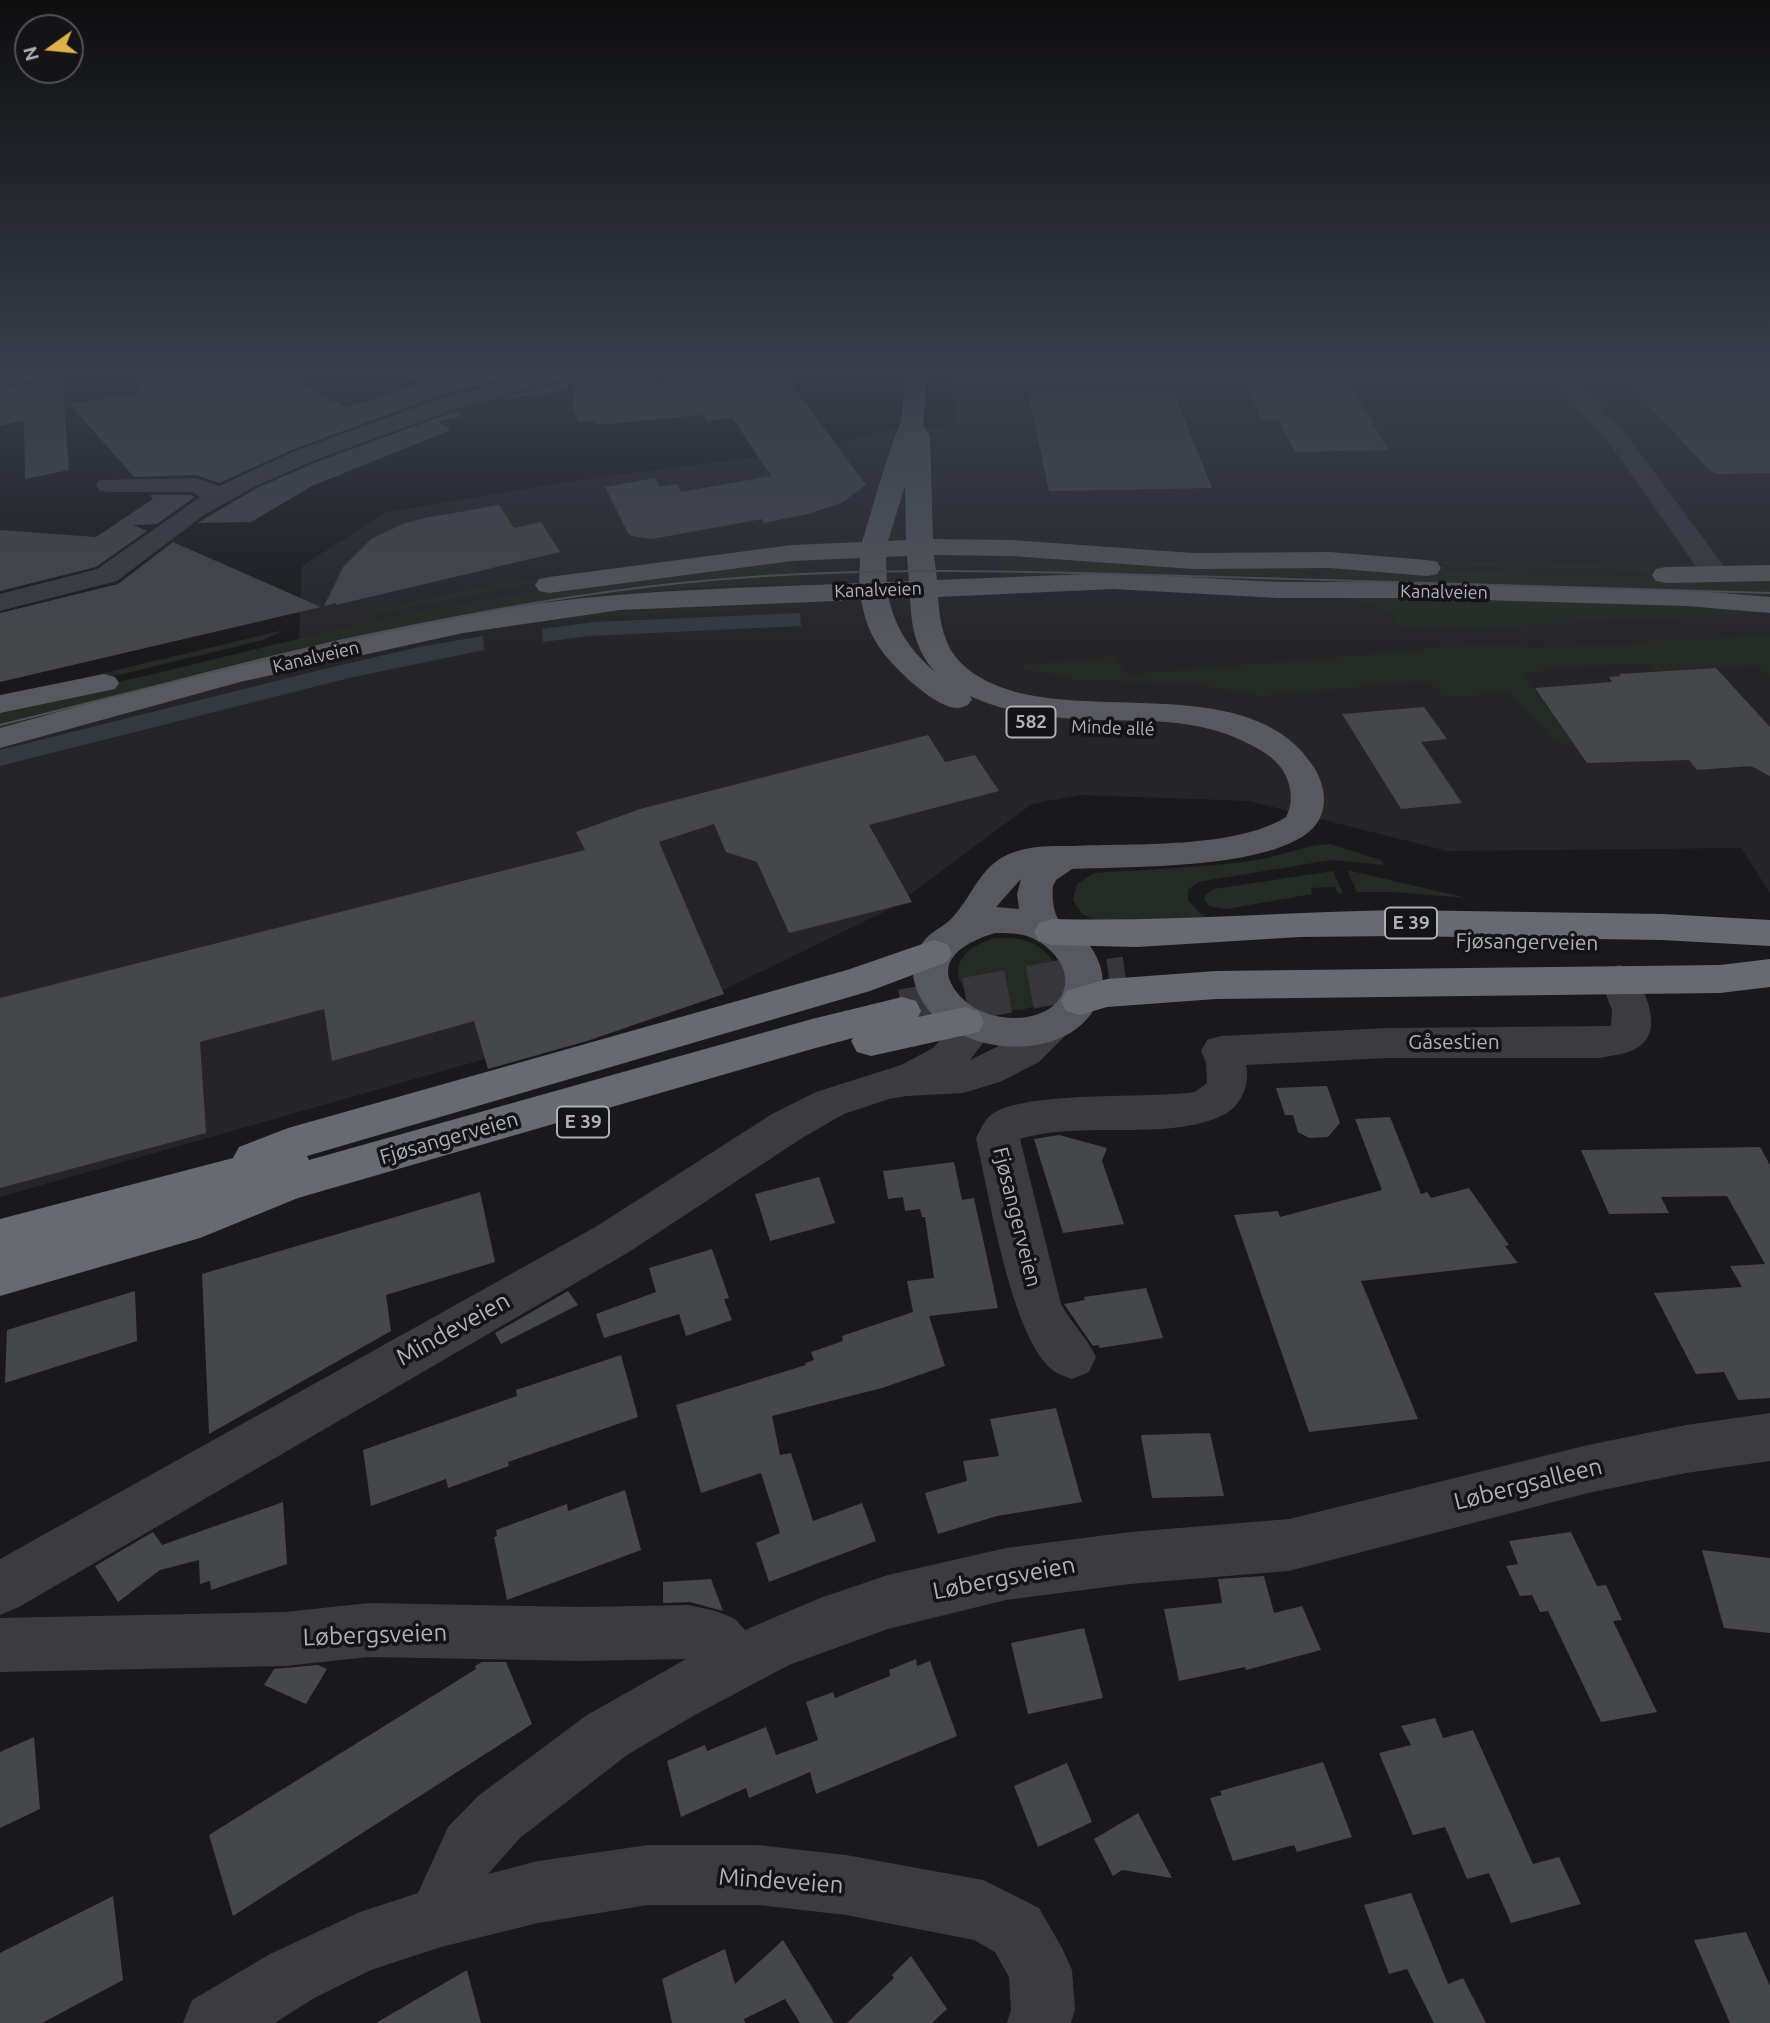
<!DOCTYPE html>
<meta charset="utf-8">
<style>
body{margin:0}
#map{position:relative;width:1770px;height:2023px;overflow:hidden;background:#19191b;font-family:Ubuntu,sans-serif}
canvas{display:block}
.north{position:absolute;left:14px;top:14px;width:70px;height:70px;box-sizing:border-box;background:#141416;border:2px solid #515357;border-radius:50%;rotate:255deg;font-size:19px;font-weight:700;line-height:28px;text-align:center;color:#adb1b9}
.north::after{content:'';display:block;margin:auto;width:24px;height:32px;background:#e1af4b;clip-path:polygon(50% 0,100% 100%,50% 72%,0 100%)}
</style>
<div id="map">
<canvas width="1770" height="2023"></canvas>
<div class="north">N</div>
</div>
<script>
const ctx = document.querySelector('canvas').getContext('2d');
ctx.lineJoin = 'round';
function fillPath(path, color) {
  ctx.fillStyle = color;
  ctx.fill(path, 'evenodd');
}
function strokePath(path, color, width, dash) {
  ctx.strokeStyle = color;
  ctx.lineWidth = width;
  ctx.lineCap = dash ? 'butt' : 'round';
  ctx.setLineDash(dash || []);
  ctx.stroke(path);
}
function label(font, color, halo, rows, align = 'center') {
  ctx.font = font + ' Ubuntu,sans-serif';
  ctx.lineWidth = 7;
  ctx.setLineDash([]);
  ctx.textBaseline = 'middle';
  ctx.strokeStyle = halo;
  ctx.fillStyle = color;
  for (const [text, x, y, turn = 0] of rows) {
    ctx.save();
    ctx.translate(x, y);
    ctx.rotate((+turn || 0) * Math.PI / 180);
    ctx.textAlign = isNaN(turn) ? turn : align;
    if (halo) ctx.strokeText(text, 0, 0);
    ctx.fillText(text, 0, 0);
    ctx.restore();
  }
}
fillPath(new Path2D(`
 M962,372H1770V893L1741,848L1447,851L1249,801L1080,795L1032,804L890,909L717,993L0,1197V715L299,644L302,566L384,513L565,482L811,450L888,430L954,425V383Z`), '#252528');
fillPath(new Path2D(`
 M1000,554L1081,561L1304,568L1309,587L1002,580Z
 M799,557L800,583L695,587L601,597L0,735V707C140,681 276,641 415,613C542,587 670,573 799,557Z
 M1355,558L1670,567L1671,568L1653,571L1406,564Z
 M1318,563L1411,571L1770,579V602L1325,588Z
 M572,573L557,579L380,613L352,614L495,585Z
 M1339,597L1673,601L1770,613L1409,631C1399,628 1396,620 1388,613C1374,602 1356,599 1339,597Z
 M800,603V608L602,616L545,622L594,613Z
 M284,630L263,640L81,684L0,698Z
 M1770,635V677L1759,666L1655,671L1647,665L1634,664L1546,669L1524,676L1573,743H1555L1544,728L1508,692L1445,698L1429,681L1261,696L1201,685L1077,680L1012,666L1116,656L1126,675L1497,643H1521L1523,646L1518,649Z
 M1330,844L1381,860L1385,865L1331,860L1198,882L1188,890V900L1200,913L1212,921L1102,923L1082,914L1073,900L1077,884L1094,873C1148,869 1203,868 1256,860C1281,856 1305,845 1330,844Z
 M1347,870L1467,898L1393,892H1357Z
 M1333,871L1343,893L1338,894L1335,887L1311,888L1312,894L1227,909L1209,906L1204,899L1205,895L1214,889Z
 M995,938C1005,938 1016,937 1027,941C1056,951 1073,987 1039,1004C982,1032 915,961 995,938Z`), '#242b24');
fillPath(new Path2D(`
 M800,613L801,626L589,636L543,642L542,629L594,622Z
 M483,636L484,650L349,678L0,766V750L324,669L419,647Z`), '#323a40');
fillPath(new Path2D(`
 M154,372H281L346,408L422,383L402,372H527L438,396L294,449L219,483L196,475L134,477L69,403L136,395L139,382L156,380Z
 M614,372H639L655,384L727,372H782L866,485L841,503L808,514L764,523L762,519L652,539L632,536L628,533L605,487L655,478L660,487L677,484L681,492L771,476L732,417L707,421L703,415L597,425L594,420L578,422L573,409V379Z
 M1239,372H1342L1389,450L1295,452L1278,419H1261Z
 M1618,372H1770V473L1716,474L1709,470Z
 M50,374L62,375L69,470L25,479L24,420L0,426V389L46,380Z
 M567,381V390L499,400Z
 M1173,390L1212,488L1049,491L1028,392Z
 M456,411L462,416L438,422L451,430L448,431L312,486L251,522L197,523L257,488L314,463Z
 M150,495H191L195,497L157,524L133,525L147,531L96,567L0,591V530L96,537L153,499Z
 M499,505L514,528L541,522L560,552L336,605V603L324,606L343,567L371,539L405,523L425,518Z
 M173,542L321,607L0,682V613L118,584Z
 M1716,668L1770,727V776L1751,766L1697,770L1689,760L1587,763L1535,688L1612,682L1609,677L1621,676L1619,674Z
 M1424,707L1447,739L1421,742L1462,803L1401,809L1342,714Z
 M928,735L945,762L975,755L999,791L869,825L912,902L789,933L757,862L726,852L714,824L659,842L724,994L587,1041L488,1069L474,1021L332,1061L324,1009L200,1042L206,1133L0,1188V998L585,850L576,832L640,809Z
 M1327,1086L1340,1123L1328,1137L1309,1138L1298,1132L1293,1115H1285L1276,1088Z
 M1390,1117L1421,1194L1427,1192L1431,1198L1469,1188L1509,1245L1505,1246L1518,1263L1361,1281L1418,1419L1309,1432L1234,1215L1278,1211L1280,1217L1382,1190L1355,1119Z
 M1059,1135L1107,1148L1102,1161L1124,1224L1063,1233L1034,1139Z
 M1760,1147L1770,1165V1398L1738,1400L1724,1372L1696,1374L1654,1293L1742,1287L1730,1266L1765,1264L1727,1196L1661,1197L1669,1213L1609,1214L1581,1150Z
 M954,1162L962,1200L974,1198L998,1308L929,1316L945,1366L882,1388L772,1416L780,1455L791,1453L813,1521L862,1503L876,1541L769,1582L756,1543L780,1533L761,1473L701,1493L676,1405L806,1365L805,1363L814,1360L811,1352L843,1341L842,1336L913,1312L907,1281L934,1278L925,1217H922L920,1209L905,1211L903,1197L888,1199L883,1171Z
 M819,1177L835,1223L770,1241L755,1194Z
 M480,1192L495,1262L386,1295L391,1331L209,1434L202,1274Z
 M712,1249L729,1298L724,1299L732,1320L686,1336L679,1314L604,1338L596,1314L656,1292L649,1268Z
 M1146,1288L1163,1338L1100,1348L1098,1345L1093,1346L1064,1304L1085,1300L1084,1297Z
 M135,1291L137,1341L5,1383L7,1330Z
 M568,1291L578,1305L501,1344L495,1333Z
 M621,1355L638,1417L508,1462L509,1466L448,1488L446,1479L371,1506L363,1450L517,1396L516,1390Z
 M1056,1408L1082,1502L997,1516L938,1534L925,1493L967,1481L963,1461L999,1456L990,1419Z
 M1210,1433L1224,1496L1152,1498L1141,1435Z
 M625,1490L641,1550L507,1600L494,1537L497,1536L496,1530L567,1504L568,1511Z
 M283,1502L287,1564L211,1590L210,1581L200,1584L199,1560L160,1570L118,1602L95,1566L153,1532L162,1545Z
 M1571,1532L1597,1586L1606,1585L1622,1620L1613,1621L1657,1712L1601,1722L1548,1611L1540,1612L1532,1595L1520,1596L1506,1566L1518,1564L1509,1541Z
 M1702,1550L1770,1558V1633L1724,1628Z
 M1264,1576L1274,1613L1302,1606L1321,1650L1246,1670L1245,1667L1179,1681L1164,1609L1222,1603L1218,1579Z
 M711,1579L723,1611L690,1602L663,1603V1582Z
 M1084,1628L1103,1698L1028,1714L1011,1643Z
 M916,1659L917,1666L930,1661L957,1736L816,1794L810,1772L749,1798L746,1788L681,1817L667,1761L705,1745L707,1751L766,1727L776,1755L818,1740L806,1702L833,1692L835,1698L862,1687L890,1676L889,1670Z
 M482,1662H506L532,1724L233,1916L209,1835L476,1669L475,1666Z
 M318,1665L327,1669L306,1704L264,1685L274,1669Z
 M1435,1718L1443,1738L1473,1730L1533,1864L1559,1857L1581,1904L1511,1923L1489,1873L1467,1879L1445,1827L1413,1835L1379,1753L1411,1745L1401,1726Z
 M34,1737L40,1809L0,1828V1752Z
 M1323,1762L1352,1837L1297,1852L1294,1845L1233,1861L1210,1798L1222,1795L1220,1791Z
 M1067,1763L1092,1822L1038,1847L1014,1786Z
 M1138,1813L1172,1878L1122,1870L1113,1876L1094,1839Z
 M1411,1893L1448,1984L1463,1978L1486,2023H1434L1407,1969L1389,1974L1364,1905Z
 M113,1896L123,1980L42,2023H0V1953Z
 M1746,1932L1770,1986V2023H1730L1694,1940Z
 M783,1940L834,2023H800L785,1999L744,2019L745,2023H672L662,1979L725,1949L735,1984Z
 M911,1956L947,2009L932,2023H847L894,1978L892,1975Z
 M467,1970L481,2023H376Z`), '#46474b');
strokePath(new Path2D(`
 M1059,982L1125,973`), '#37373b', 33, [33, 17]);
strokePath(new Path2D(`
 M902,1011L1070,980`), '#37373b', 43, [43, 22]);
fillPath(new Path2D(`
 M48,372L45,377L0,387V373Z
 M538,372H575L572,377L455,409L313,461L256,486L204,515L117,581L0,611V594L97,569L200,497L192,492H108L99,490L96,485L99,480L196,478L219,486L295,451L439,399Z
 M1546,372H1569L1626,434L1729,573L1725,579L1715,581L1705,579L1610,444Z
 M1619,965L1632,969C1644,990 1666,1031 1637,1048C1626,1055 1612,1055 1600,1058H1388L1246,1065C1250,1084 1242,1106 1223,1115C1169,1142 1080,1120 1020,1139L1061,1304C1071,1323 1087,1337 1096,1357L1089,1372L1072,1379C1067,1377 1061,1375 1057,1373C1013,1348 990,1198 978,1148L976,1138C980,1131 984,1120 991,1115C1023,1090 1150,1099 1195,1092L1207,1083L1206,1063L1201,1051L1207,1040L1221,1036L1388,1028L1611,1026L1612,1010L1600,979L1606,969Z
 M1054,1008L1068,1013L1073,1023L1068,1033L1039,1062L1000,1082L963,1093L907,1096L889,1099L844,1114L802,1138L629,1252L19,1607L0,1615V1559L597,1226L772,1114L816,1092L901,1065L933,1048L962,1017L976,1012L990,1017L995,1027L970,1060L1011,1040L1040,1013Z
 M1770,1413V1461L1686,1473L1588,1493L1289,1571L1130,1584L1006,1600L888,1629L789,1665L693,1716L627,1755L520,1838L488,1874L538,1861L648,1845H758L846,1855L983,1880L1039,1908L1062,1948L1072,1970L1075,2010L1071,2023H1007L1011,2010L1009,1977L995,1952L974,1940L846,1915L758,1905H648L538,1923L441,1947L371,1970L314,1998L275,2023H183L192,2000L270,1954L360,1912L418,1893L448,1827L478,1796L587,1715L686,1659L582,1661L369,1657L285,1666L0,1672V1618L285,1612L369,1603L582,1607L689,1605L716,1611L735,1619L745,1630L820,1598L888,1575L1006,1548L1130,1532L1289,1519L1588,1445L1686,1425Z`), '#3b3b40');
fillPath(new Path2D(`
 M905,372H927L923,425L930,435L933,539L1011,540L1193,553L1330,552L1427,560L1437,562L1441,568L1437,574L1427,576L1330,568L1193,569L1011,556L934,555L937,580L1113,573L1278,582H1415L1687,590L1770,597V613L1687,606L1415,598H1278L1113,589L938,597C941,641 951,665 993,684C1084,725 1254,668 1315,769C1324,785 1328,803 1319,820C1290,871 1127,866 1072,869L1056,880L1053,886C1052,896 1053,908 1057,917C1061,924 1072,928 1078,933C1093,945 1106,969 1102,989C1084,1073 933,1061 914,981C911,968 914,953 923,942C930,932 943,927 951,919C970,900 977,873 1001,858C1023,845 1050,846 1073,846C1134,843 1235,849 1286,817C1293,804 1292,790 1286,776C1279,761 1265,752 1251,745C1189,711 1120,725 1053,717C1025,714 996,708 970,696L972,699L968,705C964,706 961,708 957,708C934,708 886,661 876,642C868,629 864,615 861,600L620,610L463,633L240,682L0,748V728C178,679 358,628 542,603C647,589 753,588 859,583L860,558L792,561L549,593L539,591L535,585L539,579L549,577L792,545L862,542C874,504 884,463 899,427C905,412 903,388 905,372ZM905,486L906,540L888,541ZM907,556L909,581L887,582L886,557ZM910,598C911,626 916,651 935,672C911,651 896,630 889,599ZM1021,879L1017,894L1019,909L996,907ZM995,933C1006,933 1017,933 1027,936C1051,944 1077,973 1060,998C1041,1027 985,1022 963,999C928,964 962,943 995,933Z
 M1770,565V581L1666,583L1656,581L1652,575L1656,569L1666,567Z
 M104,674L115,677L119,683L115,689L0,713V695Z`), '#57595e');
fillPath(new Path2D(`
 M1397,910L1662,914L1770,920V946L1662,940L1397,936L1300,937L1137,947L1052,945L1039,941L1034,932L1039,923L1052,919C1167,922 1282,912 1397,910Z
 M934,940L947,944L952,953L947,962L870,991L307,1156L309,1160L812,1019L902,997L916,1001L921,1011L918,1017L965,1007L979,1012L984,1022L979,1032L871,1056L857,1052L851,1041L853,1038L812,1049L298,1198L200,1238L0,1296V1219L233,1158L239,1147L288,1128L847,970Z
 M1770,959V987L1720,993L1216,999L1107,1007L1080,1015L1066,1011L1061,1001L1066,991L1107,979L1216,971L1720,965Z`), '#676a70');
strokePath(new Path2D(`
 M0,725C235,667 470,601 712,580C882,565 1052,572 1223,577C1405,582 1588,588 1770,593`), '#505157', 2);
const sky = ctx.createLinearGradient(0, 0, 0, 655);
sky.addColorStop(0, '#0e0e0f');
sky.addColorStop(0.57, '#383e4a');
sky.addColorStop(1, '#383e4a00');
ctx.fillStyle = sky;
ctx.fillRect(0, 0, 1770, 655);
label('18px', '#adb1b9', '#141416', [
 ["Kanalveien",878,590,-2],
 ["Kanalveien",1444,592,1],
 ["Kanalveien",316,657,-13],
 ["Minde allé",1113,728,2]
]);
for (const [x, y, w] of [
 [1031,722,49],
 [1411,923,52],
 [583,1122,52]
]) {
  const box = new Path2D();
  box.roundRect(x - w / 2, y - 15.5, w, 31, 5);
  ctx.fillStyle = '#141416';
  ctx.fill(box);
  strokePath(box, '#adb1b9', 2);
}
label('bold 19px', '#adb1b9', null, [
 ["582",1031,722],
 ["E 39",1411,923],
 ["E 39",583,1122]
]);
label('21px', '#adb1b9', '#141416', [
 ["Fjøsangerveien",1527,942,1],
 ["Gåsestien",1454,1042],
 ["Fjøsangerveien",449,1138,-16],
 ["Fjøsangerveien",1017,1217,76]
]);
label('24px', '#adb1b9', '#141416', [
 ["Mindeveien",453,1329,-29],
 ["Løbergsalleen",1528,1484,-14],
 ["Løbergsveien",1004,1578,-11],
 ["Løbergsveien",375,1635,-2],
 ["Mindeveien",781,1881,4]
]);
</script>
